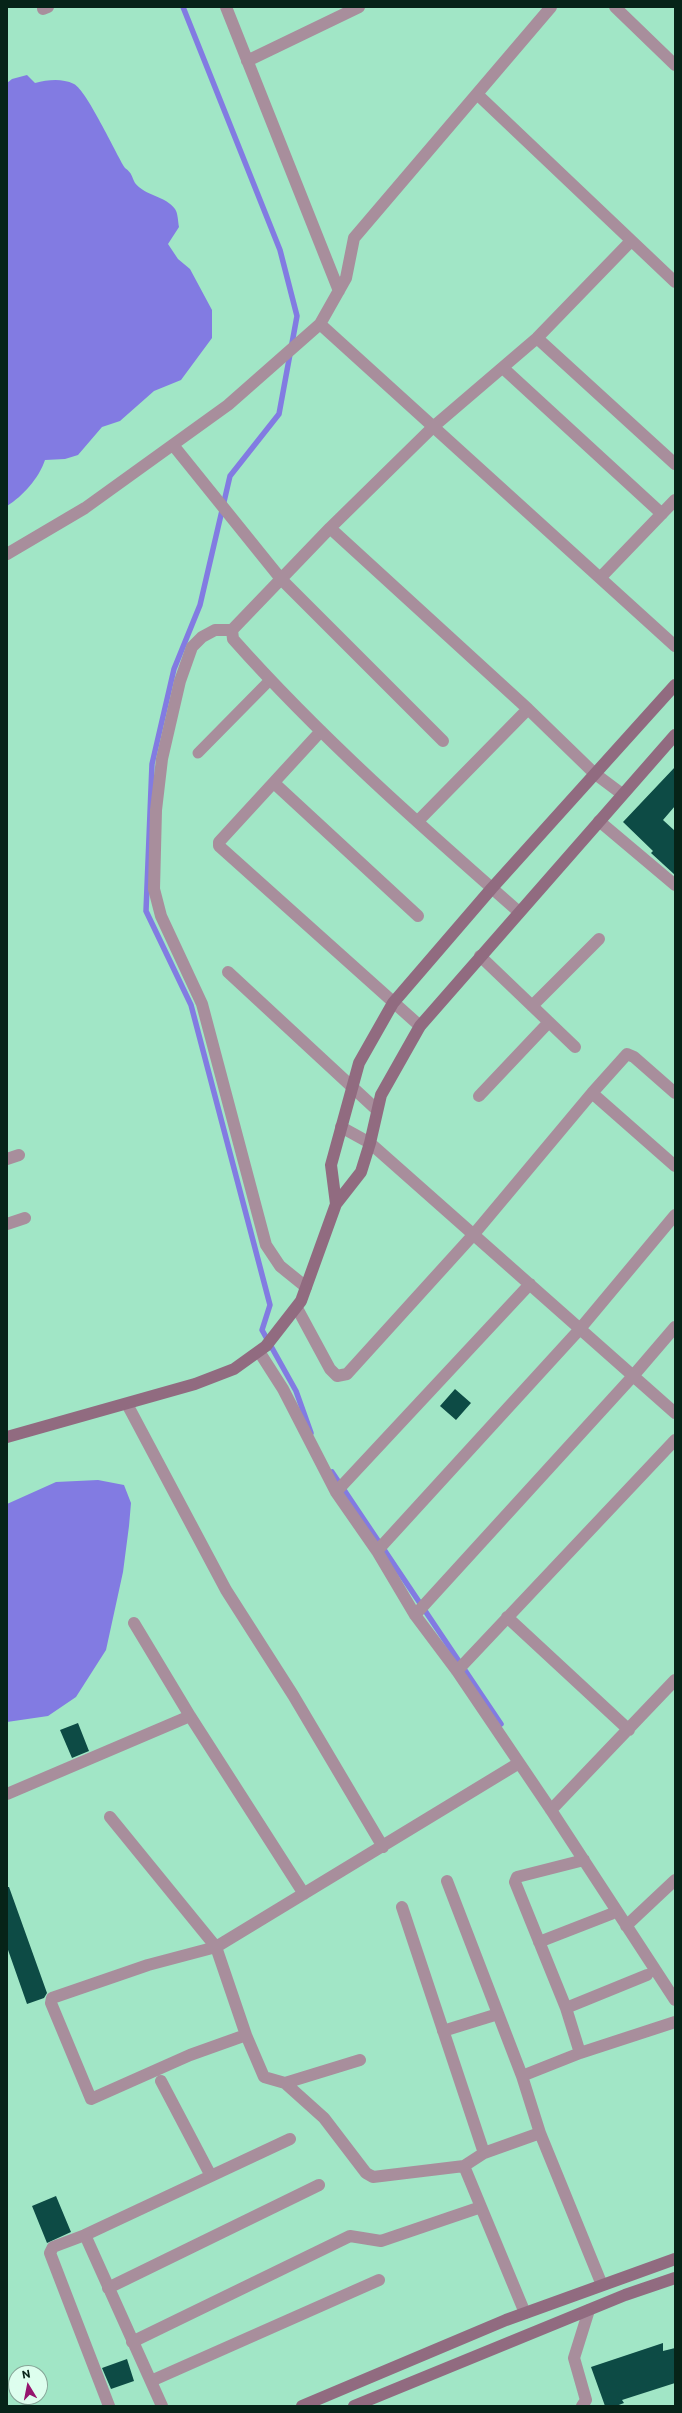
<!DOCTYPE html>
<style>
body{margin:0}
#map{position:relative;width:682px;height:2413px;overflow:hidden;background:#a1e6c6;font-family:Commissioner,sans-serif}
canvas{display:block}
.frame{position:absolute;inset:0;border:8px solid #062318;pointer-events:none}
.north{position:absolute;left:8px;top:2365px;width:40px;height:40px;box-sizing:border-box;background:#ddfeee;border:1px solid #87a698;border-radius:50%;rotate:350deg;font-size:11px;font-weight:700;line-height:16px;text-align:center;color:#062318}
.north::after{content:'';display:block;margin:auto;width:14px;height:18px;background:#95156e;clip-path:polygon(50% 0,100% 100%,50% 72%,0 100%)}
</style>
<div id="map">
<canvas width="682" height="2413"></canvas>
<div class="frame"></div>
<div class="north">N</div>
</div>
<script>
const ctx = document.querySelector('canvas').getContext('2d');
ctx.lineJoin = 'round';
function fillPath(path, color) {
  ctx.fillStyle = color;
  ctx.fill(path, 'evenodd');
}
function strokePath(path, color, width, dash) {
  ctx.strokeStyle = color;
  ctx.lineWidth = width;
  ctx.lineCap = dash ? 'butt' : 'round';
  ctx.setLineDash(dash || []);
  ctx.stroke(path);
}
fillPath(new Path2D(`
 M27,75L35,83C48,80 61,78 74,84C87,91 115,152 125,168C133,174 131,176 135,183C145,196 166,196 175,209C178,213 178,222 179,227L168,244L178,259L190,269L212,310V338L181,380L154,391L120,421L102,427L78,455L65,459L45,460C39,478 23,496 7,506V83L12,79Z
 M98,1480L124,1485L131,1503L129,1526L123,1572L106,1650L76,1697L48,1716L7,1722V1504L56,1482Z`), '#827be2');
strokePath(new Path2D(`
 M183,7L280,250L297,316L279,414L230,476L200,605L174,669L152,764L146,911L191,1005L270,1305L262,1330L296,1391L311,1433
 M332,1472L501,1724`), '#827be2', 5.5);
fillPath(new Path2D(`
 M675,767V806L663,820L675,831V875L651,853L653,851L623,822Z
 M455,1389L471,1403L456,1420L440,1406Z
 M78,1723L89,1751L72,1758L60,1730Z
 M7,1887H9L47,1993L44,1998L27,2004L7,1947Z
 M56,2196L71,2232L47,2243L32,2206Z
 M663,2343V2351L675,2348V2383L622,2400L624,2403L616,2406H605L591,2367Z
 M127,2359L134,2381L111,2389L102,2368Z`), '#0d4b45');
strokePath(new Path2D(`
 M198,753L270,680`), '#a88e9c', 11);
strokePath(new Path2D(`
 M43,7V9L48,7
 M226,7L339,291
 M615,7L675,65
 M247,61L359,7
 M477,94L675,282
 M320,324L675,646
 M537,338L675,464
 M503,368L662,514
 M173,445L281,579L443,741
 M330,528L528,709L594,773L622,794
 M7,554L85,508L228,405L320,324L346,278L354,238L551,7
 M600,578L675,500
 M232,630H215L202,637L192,647L180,681L162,759L156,810L154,889L161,916L202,1004L266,1245L280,1266L306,1287
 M321,731L219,842V846L420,1026
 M274,783L418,916
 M418,821L528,709
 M599,821L675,885
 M519,912C420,825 320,737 233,639L232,630L330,528L433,427L537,338L631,241
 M480,956L575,1047
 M228,972L377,1110
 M532,1006L599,939
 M592,1093L627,1054L634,1057L675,1093
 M479,1096L549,1022
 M341,1127L370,1143L675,1413
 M7,1159L19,1155
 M7,1224L25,1218
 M297,1308L330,1369L337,1376L347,1374L474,1234L592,1093L675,1166
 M260,1353L283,1389L336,1492L377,1551L415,1615L457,1671L551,1810L675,2000
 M127,1404L226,1590L293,1695L383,1847
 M336,1492L530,1284
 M377,1551L579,1330L675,1215
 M415,1615L633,1376L675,1327
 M507,1617L629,1730
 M134,1623L190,1716
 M457,1671L675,1440
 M7,1794L190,1716L304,1894
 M551,1810L675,1680
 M110,1817L216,1947L246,2035L190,2055L91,2099L51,2003L52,1998L148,1965L216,1947L519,1763
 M447,1881L522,2076L580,2053L675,2022
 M402,1907L484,2153
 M626,1926L675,1880
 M539,1942L611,1914
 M566,2008L647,1975
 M443,2031L498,2014
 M246,2035L264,2077L285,2083
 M580,2053L566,2008L515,1882L517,1877L584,1860
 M360,2060L285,2083L324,2118L366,2173L373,2177L464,2166L484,2153L540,2133L522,2076
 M161,2081L211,2176
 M540,2133L602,2285
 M481,2207L525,2313
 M85,2235L53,2247L50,2253L109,2406
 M108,2288L319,2185
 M132,2342L350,2236L381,2241L481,2207L464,2166
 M151,2381L379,2280
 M162,2406L85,2235L290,2139
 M582,2406L586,2400L574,2358L589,2310`), '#a88e9c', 12);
strokePath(new Path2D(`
 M336,1204L331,1165L359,1063L393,1003L492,888L675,685
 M7,1437L195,1384L234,1369L266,1346L301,1301L336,1204L361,1172L370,1143L381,1095L420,1026L675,735
 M302,2406L506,2320L675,2259
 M354,2406L625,2295L675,2278`), '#916b80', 12);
</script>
